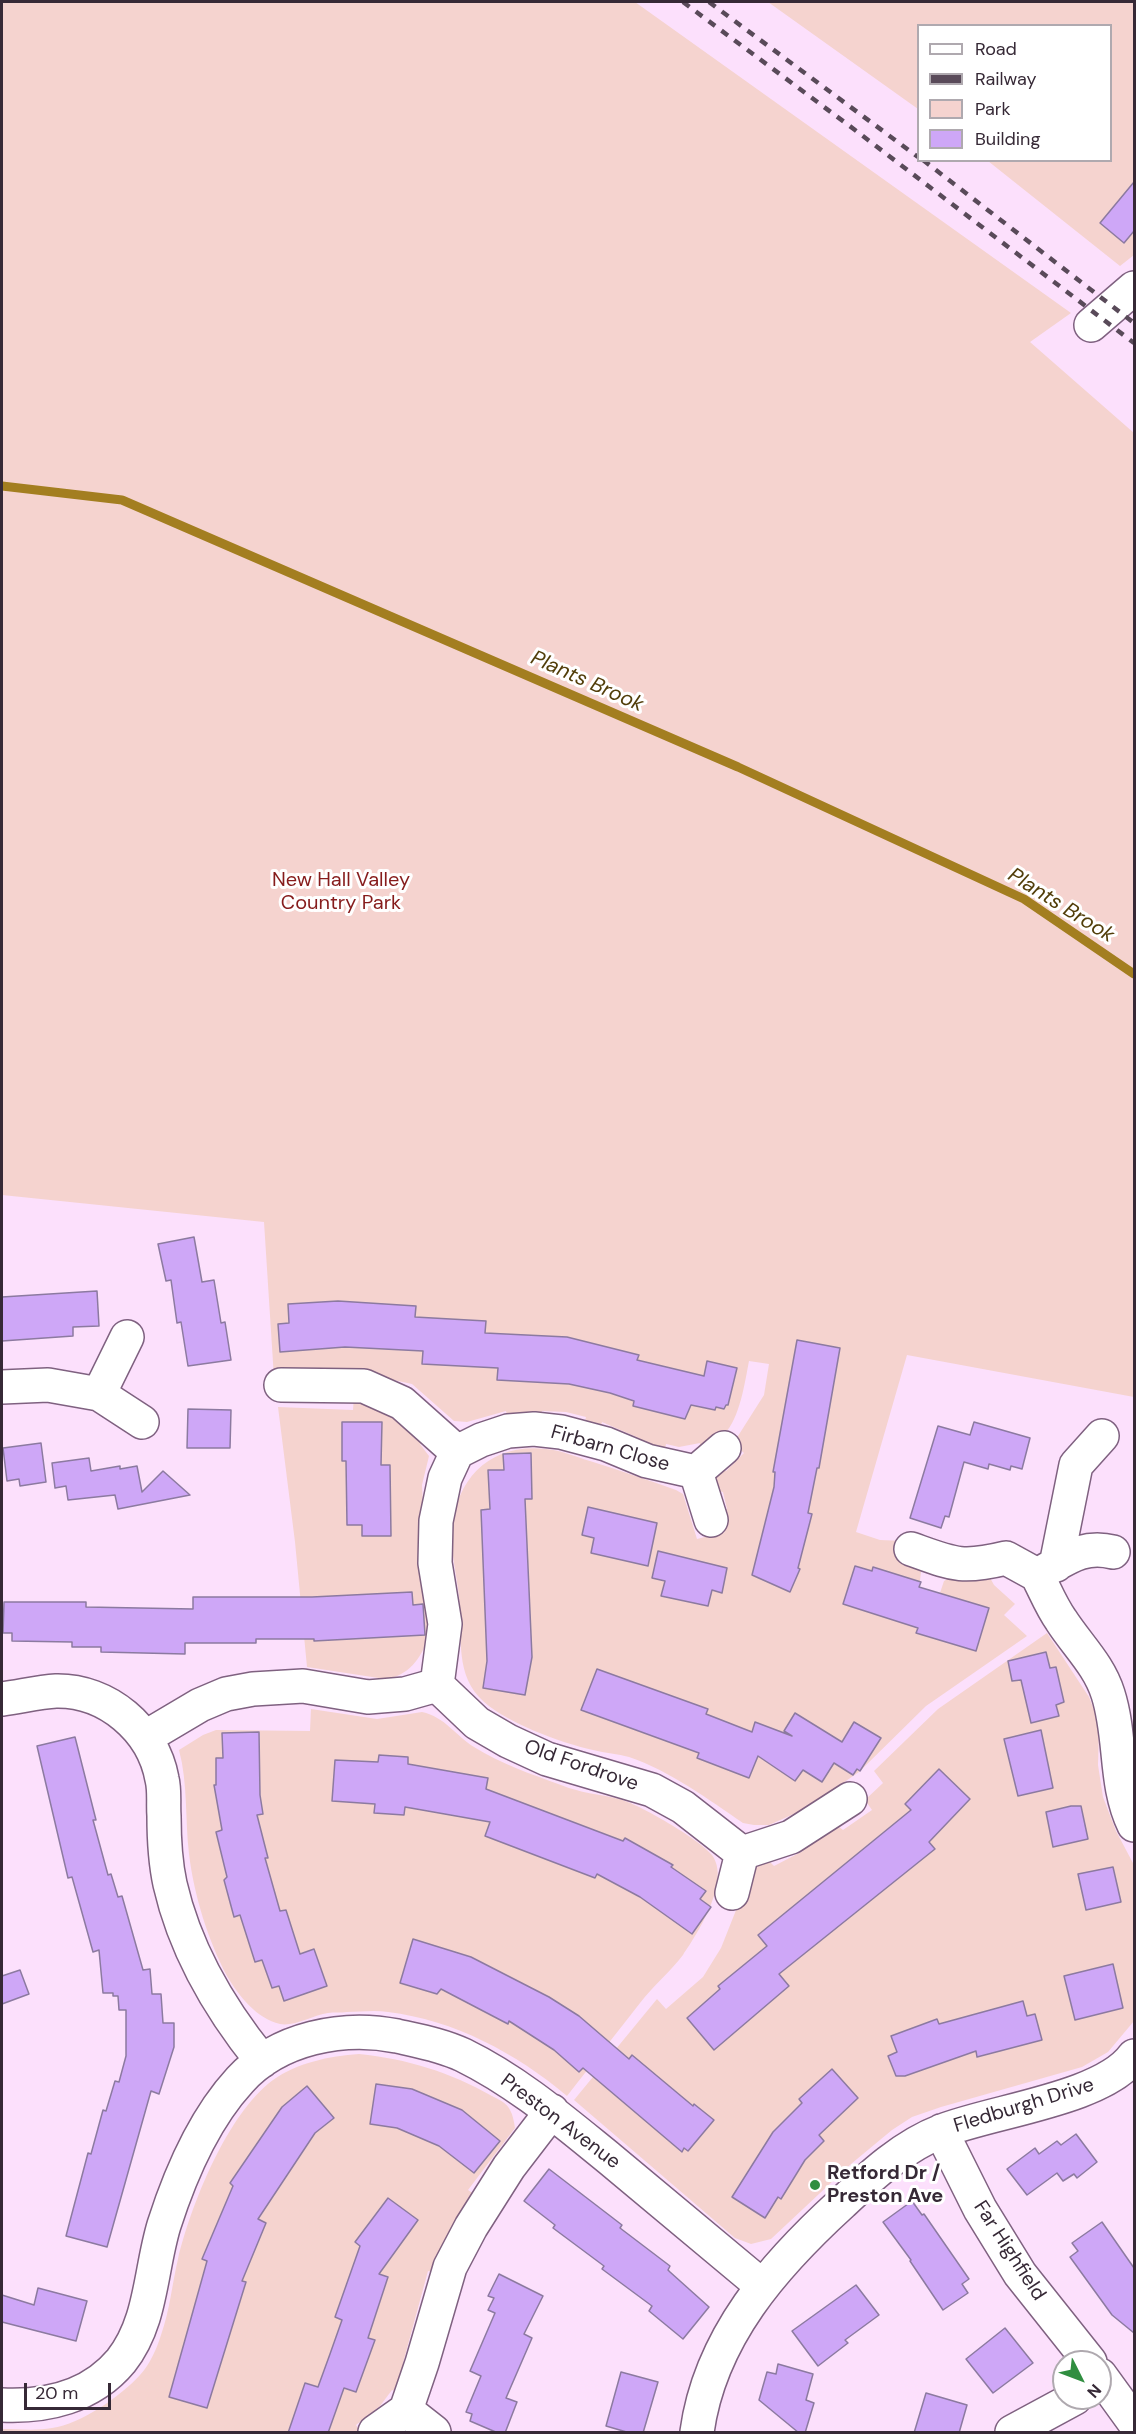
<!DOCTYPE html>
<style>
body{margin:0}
#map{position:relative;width:1136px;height:2434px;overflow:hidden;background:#fce0fc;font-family:"DM Sans",sans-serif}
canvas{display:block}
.frame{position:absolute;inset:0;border:3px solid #362936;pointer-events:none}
.legend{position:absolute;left:917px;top:24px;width:195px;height:138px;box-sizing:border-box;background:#fff;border:2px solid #afa9af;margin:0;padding:8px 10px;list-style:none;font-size:18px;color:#362936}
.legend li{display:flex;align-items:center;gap:12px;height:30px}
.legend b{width:30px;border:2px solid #afa9af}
.north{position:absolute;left:1052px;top:2350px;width:60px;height:60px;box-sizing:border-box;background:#fff;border:2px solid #afa9af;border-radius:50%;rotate:132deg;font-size:16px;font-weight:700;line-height:24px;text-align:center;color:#362936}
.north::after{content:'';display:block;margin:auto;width:21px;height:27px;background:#308e40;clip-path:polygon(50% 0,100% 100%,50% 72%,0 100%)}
.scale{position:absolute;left:24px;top:2383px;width:87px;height:27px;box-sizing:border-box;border:3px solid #362936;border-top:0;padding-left:8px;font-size:18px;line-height:21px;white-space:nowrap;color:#362936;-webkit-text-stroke:4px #fff;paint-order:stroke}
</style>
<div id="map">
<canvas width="1136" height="2434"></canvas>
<div class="frame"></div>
<ul class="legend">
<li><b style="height:8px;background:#fff"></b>Road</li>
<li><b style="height:8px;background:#594a59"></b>Railway</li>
<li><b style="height:16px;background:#f5d3cf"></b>Park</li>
<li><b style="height:16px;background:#cea7f7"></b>Building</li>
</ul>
<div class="north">N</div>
<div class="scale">20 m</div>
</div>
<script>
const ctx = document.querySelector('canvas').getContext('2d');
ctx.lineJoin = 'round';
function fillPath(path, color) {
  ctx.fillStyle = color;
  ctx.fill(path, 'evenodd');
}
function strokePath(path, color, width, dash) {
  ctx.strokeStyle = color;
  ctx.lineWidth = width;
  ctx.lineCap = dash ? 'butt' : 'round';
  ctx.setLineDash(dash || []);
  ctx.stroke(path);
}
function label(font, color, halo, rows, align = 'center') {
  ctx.font = font + ' "DM Sans",sans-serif';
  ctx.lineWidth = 6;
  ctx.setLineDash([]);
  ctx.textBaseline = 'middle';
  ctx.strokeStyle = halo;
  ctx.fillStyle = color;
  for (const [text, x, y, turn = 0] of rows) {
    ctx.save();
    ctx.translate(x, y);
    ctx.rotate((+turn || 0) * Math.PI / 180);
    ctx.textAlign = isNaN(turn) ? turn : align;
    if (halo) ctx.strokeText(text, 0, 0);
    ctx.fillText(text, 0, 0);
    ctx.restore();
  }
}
fillPath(new Path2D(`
 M2,2H635L1071,313L1030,342L1134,433V1397L907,1355L856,1532L880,1540L904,1541L921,1572L919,1590L939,1596L944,1581L951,1577L988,1574L994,1585L1015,1604L1004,1615L1027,1636L926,1706L859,1772L805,1809L769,1825H754L743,1823C708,1799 670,1771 629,1757C618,1754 605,1753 593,1750C561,1743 501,1721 479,1697C454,1670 463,1630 459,1597C457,1575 450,1551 452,1529C457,1476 492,1443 546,1449C561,1450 576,1457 590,1461C619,1470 648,1480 676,1490L683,1494L697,1539L725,1532L718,1508L727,1509L723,1492L712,1490L713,1478L717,1470L726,1471L744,1453L737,1447L738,1436L764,1395L769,1364L749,1361C745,1381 740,1419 724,1434C717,1440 707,1445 699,1450L700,1443L679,1447L666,1444L664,1454L640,1447L641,1439L602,1422L600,1430L584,1425L586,1417L566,1412L542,1411L541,1417L508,1419L506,1411L467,1422L454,1421L412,1384L384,1378H274L264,1222L2,1195Z
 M768,2H1134V255L1120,266L988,161L1110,160V26H918V109Z
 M354,1396L389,1408L426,1442L420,1444L429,1456L422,1485L429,1637C420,1659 409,1676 385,1679L307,1667L295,1542L278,1407L353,1410Z
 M1047,1633L1089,1697L1095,1712L1099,1730L1098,1765L1103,1797L1116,1831L1134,1865V2021L1108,2052L1082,2067L941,2107L912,2117L892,2130L851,2164L771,2239L751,2244L735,2238L574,2100L657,1999L666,2009L703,1977L721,1948L752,1870L768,1860L774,1866L803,1851L798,1844L834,1823L843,1830L872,1810L865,1800L883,1783L874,1771L938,1709Z
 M311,1709L377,1719L422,1712C445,1717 455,1735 474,1747C501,1764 531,1774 561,1785C580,1793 599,1794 619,1799C639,1804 699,1839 712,1855C731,1881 698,1933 683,1955C670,1972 653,1986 640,2003C616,2034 591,2065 567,2096C516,2053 454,2020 388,2012C374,2010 360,2012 347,2012C341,2013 334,2012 328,2013C313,2015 294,2027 280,2024C257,2019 238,1995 227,1976C208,1940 194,1895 189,1854C185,1820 188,1783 179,1750L203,1735L216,1730L310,1731Z
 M359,2054C407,2059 450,2072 492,2096C498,2099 507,2103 510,2110C513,2115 514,2122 515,2128L468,2190L477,2196L435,2273L428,2271L403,2363L409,2368L399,2392L392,2390L380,2406L356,2425L359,2430L355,2432H2V2429C18,2429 36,2431 52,2428C81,2424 121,2396 140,2375C150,2364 157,2348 161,2335C170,2310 172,2284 178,2259C191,2205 227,2114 273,2080C297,2063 329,2056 359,2054Z`), '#f5d3cf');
strokePath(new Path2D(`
 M2,486L122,500L738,767L1024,899L1134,974`), '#a37e20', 9);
const building = new Path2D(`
 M1134,182V231L1124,243L1100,223Z
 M194,1237L202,1282L214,1280L221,1323L225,1322L231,1360L188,1366L181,1322L177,1323L171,1280L166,1281L158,1244Z
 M97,1291L99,1326L73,1327V1336L2,1341V1297Z
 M338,1301L416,1306L415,1317L486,1321L485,1333L567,1337L639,1355L637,1360L704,1376L707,1361L737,1368L728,1405H726L724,1409L716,1407L715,1410L691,1405L685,1419L633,1406L634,1401L610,1393L569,1384L497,1380L498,1368L422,1364L423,1351L345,1347L280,1352L278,1324L289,1323L288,1304Z
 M797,1340L840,1348L819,1468H817L808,1513L812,1514L798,1568L800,1569L790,1592L752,1575L774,1487L775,1472H773Z
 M188,1409L231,1410L230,1448H187Z
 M342,1422H382L381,1465H390L391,1536H362V1525H347L346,1461H342Z
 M974,1422L1030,1438L1022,1469L1011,1466L1010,1470L989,1464L988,1469L964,1462L949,1517L945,1516L941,1528L910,1518L938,1426L970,1435Z
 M41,1443L46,1482L20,1486L19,1479L7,1481L3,1448Z
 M531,1453L532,1499H525L532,1657L525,1695L483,1688L487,1661L481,1510L490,1509L488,1470H504L503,1454Z
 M89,1458L91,1471L120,1466V1469L137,1466L142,1492L163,1471L190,1495L118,1509L115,1495L68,1500L66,1486L55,1488L52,1463Z
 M588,1507L657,1523L648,1566L591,1553L594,1538L582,1535Z
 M658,1551L727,1568L722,1593L712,1590L708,1606L661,1596L665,1581L652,1578Z
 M855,1566L872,1571L873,1567L921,1582L919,1587L989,1608L976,1651L916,1633L918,1628L843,1604Z
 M412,1592L413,1605L423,1604L425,1635L314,1641V1639H256V1643H185V1654L101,1652V1647H72V1642L12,1641V1633H3L4,1602H86V1607L193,1609V1597H312Z
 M1046,1652L1050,1668L1056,1667L1064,1702L1056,1705L1059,1716L1031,1723L1021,1680L1012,1681L1008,1661Z
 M597,1669L708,1709L706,1714L752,1732L755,1722L792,1736L784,1731L795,1713L842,1742L854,1722L881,1738L860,1771L857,1769L853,1775L834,1763L822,1782L803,1770L795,1781L758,1756L749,1778L697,1758L699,1753L581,1710Z
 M1041,1730L1053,1788L1018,1796L1004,1739Z
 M259,1732L260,1795L263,1814L257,1815L268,1858H265L280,1911L286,1910L300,1954L314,1949L327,1986L284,2001L279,1986L272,1988L262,1960L255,1962L240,1915L234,1917L224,1880L227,1877L216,1832L222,1830L214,1785H216V1758H223L222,1733Z
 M75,1737L96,1820H93L108,1875L111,1874L118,1897L122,1896L143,1970L150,1969L152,1994H161L163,2023H174V2047L159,2094L151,2091L107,2247L66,2236L88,2153L91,2154L103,2110L106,2111L115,2081L119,2082L126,2056V2010H119L118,1996H113V1993H103L99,1950L93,1952L72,1877L68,1878L37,1746Z
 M379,1755L408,1757V1764L488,1778L486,1789L623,1841L625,1838L673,1865L671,1867L706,1891L700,1899L711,1907L692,1934L640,1897L597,1874L595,1878L485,1836L490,1822L405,1807L404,1815L374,1813L375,1804L332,1801L335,1760L378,1762Z
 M939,1769L970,1799L929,1842L935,1849L779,1974L789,1986L714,2050L687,2018L720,1989L718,1986L767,1946L758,1935L911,1810L905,1804Z
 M1071,1806H1081L1088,1839L1053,1847L1046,1812Z
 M1113,1867L1121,1902L1086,1910L1078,1874Z
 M413,1939L471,1957L549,1997L579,2016L629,2059L632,2055L693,2106L694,2104L714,2120L688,2151L684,2148L682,2152L583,2068L579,2072L554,2050L509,2021L508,2024L441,1989L437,1994L400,1983Z
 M1113,1964L1123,2008L1075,2020L1064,1976Z
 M20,1970L29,1994L2,2004V1976Z
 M1023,2001L1027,2016L1035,2014L1042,2040L977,2057L976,2051L905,2076H896L888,2056L897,2052L891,2036L937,2019L939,2024Z
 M832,2069L858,2098L819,2135L824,2141L805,2160L781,2199L778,2197L765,2218L732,2197L773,2132L802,2103L799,2099Z
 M376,2084L412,2089L462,2110L500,2141L474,2173L439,2146L397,2128L370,2124Z
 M307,2086L334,2118L315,2133L258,2219L266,2223L242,2281L246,2282L207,2408L169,2397L207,2261L202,2259L233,2186L230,2183L282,2107Z
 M1076,2134L1097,2162L1077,2178L1074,2174L1063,2181L1057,2173L1027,2195L1007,2169L1035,2148L1039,2154L1057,2141L1061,2145Z
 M549,2169L622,2225L620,2228L670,2266L668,2270L670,2272L709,2307L683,2339L649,2311L652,2306L602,2269L604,2266L553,2228L555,2225L524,2201Z
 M388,2198L418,2220L379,2274L388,2277L368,2338L375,2340L356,2392L344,2388L328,2433H288L305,2383L318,2387L330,2354L342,2320L335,2317L360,2246L355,2242Z
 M912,2201L922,2215L924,2214L969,2279L962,2284L968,2293L943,2310L910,2261L911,2260L883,2222Z
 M1102,2222L1134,2268V2333L1112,2315L1070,2257L1078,2251L1072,2243Z
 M499,2274L543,2296L524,2334L532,2338L506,2398L517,2402L505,2433H498L470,2421L472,2414L466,2412L481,2376L470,2371L495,2313L488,2310L494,2298L488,2296Z
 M856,2285L879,2315L845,2340L848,2343L818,2366L792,2331Z
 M38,2288L87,2301L76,2341L2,2322V2295L34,2305Z
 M1005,2328L1033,2363L993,2393L966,2359Z
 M778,2364L813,2374L806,2400L814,2403L805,2433H799L759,2400L767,2372L776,2374Z
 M621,2372L658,2382L643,2433H630L606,2426Z
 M926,2393L967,2405L959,2433H914Z`);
fillPath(building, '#cea7f7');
strokePath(building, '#8c7aa0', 1.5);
const minor = new Path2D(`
 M1091,325L1134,288
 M127,1337L99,1394L142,1422
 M281,1385L364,1386L402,1403L457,1452
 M2,1387L48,1385L99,1394
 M711,1520L696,1472L724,1448
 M911,1549C953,1564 961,1569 1006,1558L1037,1575C1064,1561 1081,1544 1113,1552
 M1056,1565L1076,1465L1102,1436
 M1037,1575C1045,1590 1051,1606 1061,1620C1077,1645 1099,1665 1108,1694C1122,1738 1114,1784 1134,1825
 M437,1685L445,1624L435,1563L436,1521L445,1478L457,1452L481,1440L508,1431L534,1429L561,1432L606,1444L647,1461L696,1472
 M2,1699C19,1697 38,1692 56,1691C107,1690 153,1729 162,1779C165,1791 163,1804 164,1816C164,1838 165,1861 170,1884C185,1950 219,2008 262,2061
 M146,1737L200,1705L226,1694L253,1689L303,1686L368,1697L405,1694L437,1685L477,1723L508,1741L547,1759L652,1790L683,1807L742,1853
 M732,1893L742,1853L791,1837L850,1799
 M941,2131L980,2209L1020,2274L1090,2362
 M1100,2375L1134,2422
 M2,2405C46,2407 91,2397 121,2361C152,2322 150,2271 164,2225C180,2175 204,2119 240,2080C278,2038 343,2025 397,2036C419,2041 442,2045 463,2055C518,2082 563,2121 610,2159C661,2201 711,2243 761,2285
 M406,2410L434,2432
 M375,2432L406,2410L422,2363L450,2267L471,2227L509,2167L552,2111
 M697,2432C710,2337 774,2265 842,2203C872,2175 903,2146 942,2131C992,2111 1103,2099 1134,2056
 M1012,2432L1075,2398`);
strokePath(minor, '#7f6180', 36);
strokePath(minor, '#fff', 33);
strokePath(new Path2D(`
 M683,2L855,130L1134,343
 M709,2L918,157
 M923,160L1134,323`), '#594a59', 4.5, [8, 8]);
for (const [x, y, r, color] of [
 [815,2185,6,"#308e40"]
]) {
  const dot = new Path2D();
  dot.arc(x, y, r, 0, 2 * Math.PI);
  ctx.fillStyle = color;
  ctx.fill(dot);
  strokePath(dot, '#fff', 2);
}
label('20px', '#861c1c', '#fff', [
 ["New Hall Valley",341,881],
 ["Country Park",341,904]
]);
label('20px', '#362936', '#fff', [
 ["Firbarn Close",610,1449,16],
 ["Old Fordrove",581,1766,19],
 ["Fledburgh Drive",1024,2106,-17],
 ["Preston Avenue",560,2122,37],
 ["Far Highfield",1009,2251,57]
]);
label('bold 20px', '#362936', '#fff', [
 ["Retford Dr /",827,2174],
 ["Preston Ave",827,2197]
], 'left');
label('italic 21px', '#523e0a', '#fff', [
 ["Plants Brook",587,682,24],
 ["Plants Brook",1061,906,32]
]);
</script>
